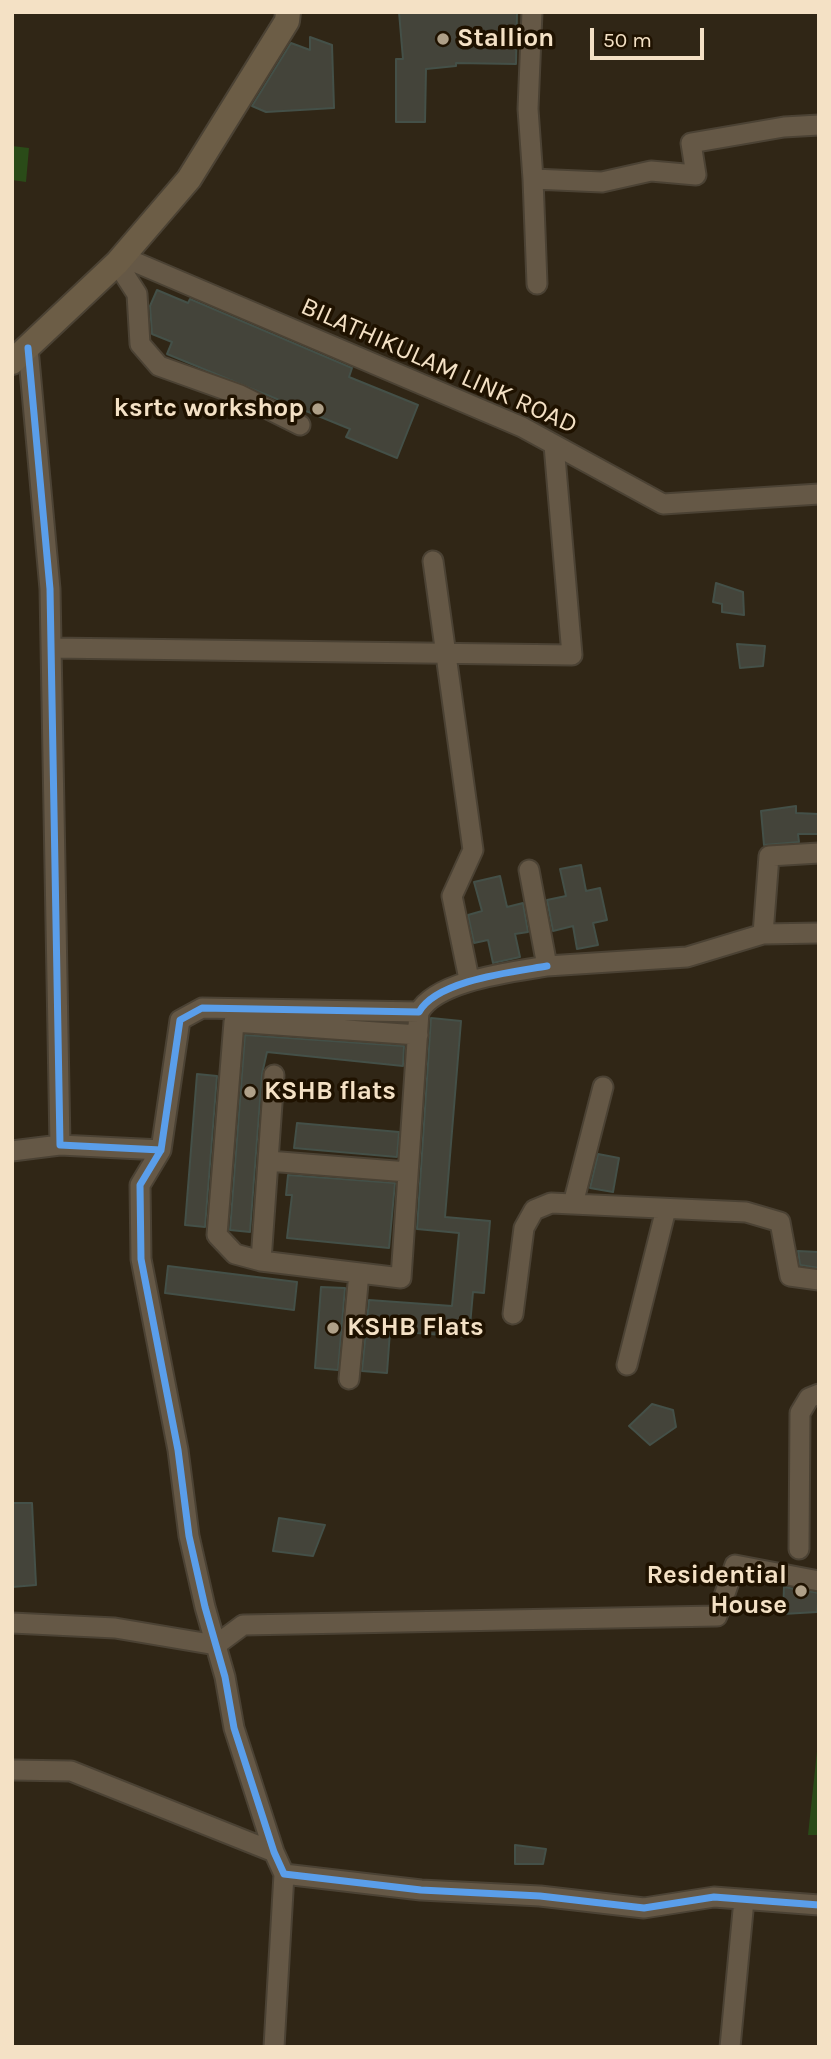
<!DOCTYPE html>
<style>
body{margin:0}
#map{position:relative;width:831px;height:2059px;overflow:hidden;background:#302616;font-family:Karla,sans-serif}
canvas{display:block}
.frame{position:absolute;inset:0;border:14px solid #f4e1c5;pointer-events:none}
.scale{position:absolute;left:590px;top:28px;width:114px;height:32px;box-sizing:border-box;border:4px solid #f4e1c5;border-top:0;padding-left:9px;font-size:21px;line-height:24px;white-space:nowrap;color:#f4e1c5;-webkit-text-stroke:5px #1f1200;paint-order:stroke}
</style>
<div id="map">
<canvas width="831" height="2059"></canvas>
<div class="frame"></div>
<div class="scale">50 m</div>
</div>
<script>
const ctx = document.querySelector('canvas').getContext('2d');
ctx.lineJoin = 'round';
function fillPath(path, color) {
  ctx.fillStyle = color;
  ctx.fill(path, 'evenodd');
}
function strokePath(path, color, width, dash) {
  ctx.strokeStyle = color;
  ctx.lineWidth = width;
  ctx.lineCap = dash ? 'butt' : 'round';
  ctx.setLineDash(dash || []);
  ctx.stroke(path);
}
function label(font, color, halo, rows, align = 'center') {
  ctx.font = font + ' Karla,sans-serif';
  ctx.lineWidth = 7;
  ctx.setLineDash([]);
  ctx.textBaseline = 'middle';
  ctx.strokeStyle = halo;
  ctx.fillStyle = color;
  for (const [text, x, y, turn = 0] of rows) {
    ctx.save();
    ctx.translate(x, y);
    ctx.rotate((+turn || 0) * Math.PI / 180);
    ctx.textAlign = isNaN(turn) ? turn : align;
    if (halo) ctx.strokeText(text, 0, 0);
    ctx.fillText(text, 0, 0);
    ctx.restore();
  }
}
fillPath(new Path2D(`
 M12,146L29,148L26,182L12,180Z
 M818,1742L819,1835H808Z`), '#2a4b18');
const building = new Path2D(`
 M399,12H517L516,64L456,63V66L426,69L425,122H396V59H403Z
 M310,37L332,45L334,108L266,112L252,106L291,43L310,50Z
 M157,290L188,303L190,299L352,368L349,377L418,405L397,458L346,437L350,429L167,354L172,342L152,334L150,306Z
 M716,583L743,592L744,615L722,612V604L713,602Z
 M737,644L765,646L763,666L740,668Z
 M796,806V813L819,814V834H798L799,842L764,845L761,811Z
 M581,865L586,891L600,888L607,920L593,923L598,945L577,949L573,926L553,931L547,900L566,896L560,869Z
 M500,876L507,907L523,903L528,932L515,934L520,957L493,963L488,940L474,943L468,915L482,911L474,882Z
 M431,1018L461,1021L445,1217L490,1221L484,1293L473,1292L469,1337L390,1331L387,1373L362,1371L369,1300L452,1306L459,1233L417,1229Z
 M245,1035L404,1046L403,1066L267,1052L262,1074L250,1232L230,1230Z
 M197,1074L217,1076L205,1227L185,1225Z
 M297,1123L399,1132L397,1157L294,1148Z
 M598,1154L619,1158L613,1192L590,1188Z
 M288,1175L395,1183L389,1248L287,1238L292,1195H286Z
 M798,1251L819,1252V1268L800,1265Z
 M168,1266L297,1282L294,1310L165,1293Z
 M321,1287L345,1288L338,1370L315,1368Z
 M652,1404L673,1410L676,1427L650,1445L629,1426Z
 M12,1503H32L36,1585L12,1587Z
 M279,1518L325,1525L313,1556L273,1551Z
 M784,1587L819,1593L817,1612L783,1614Z
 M515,1845L546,1849L543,1864H515Z`);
fillPath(building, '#44443a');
strokePath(building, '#445048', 2);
const minor = new Path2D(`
 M532,12L528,109L533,179L602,182L651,171L696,175L691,143L784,127L819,125
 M533,179L537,284
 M123,257L522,427L663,504L819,494
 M117,263L137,294L140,344L159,366L240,395L300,425
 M28,348L50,589L60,1145L161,1150
 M433,561L473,850L452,896L469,979
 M52,648L572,655L554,445
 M529,870L547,966L687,957L763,934L769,856L819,853
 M763,934L819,933
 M547,966C513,972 437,980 419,1012L202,1008L180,1020L161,1150L140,1185L141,1259L178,1450L189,1536L205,1607L225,1677L234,1728L274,1852L284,1874L421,1890L540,1896L644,1908L714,1897L819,1905
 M274,1075L261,1261L401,1278L419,1012
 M12,1151L60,1145
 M268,1161L408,1172
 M573,1204L603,1087
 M261,1261L235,1254L217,1235L234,1022L418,1035
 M513,1314L524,1228L534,1210L551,1203L746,1212L780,1222L790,1276L819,1280
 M627,1365L666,1209
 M349,1379L359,1273
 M799,1549L800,1413L809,1398L819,1394
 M12,1623L115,1628L216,1645L243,1625L717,1616L735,1565L819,1581
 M12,1770L71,1771L274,1852
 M274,2047L284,1874
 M730,2047L744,1900`);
const major = new Path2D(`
 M12,362L117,263L189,179L287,21L288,12`);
strokePath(minor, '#4b4234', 23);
strokePath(major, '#4b4234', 28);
strokePath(minor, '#655846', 19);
strokePath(major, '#6c5d46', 24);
strokePath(new Path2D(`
 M28,348L50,589L60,1145L161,1150
 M547,966C513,972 437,980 419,1012L202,1008L180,1020L161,1150L140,1185L141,1259L178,1450L189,1536L205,1607L225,1677L234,1728L274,1852L284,1874L421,1890L540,1896L644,1908L714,1897L819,1905`), '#5a9eea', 7);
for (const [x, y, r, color] of [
 [443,39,7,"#afa088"],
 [318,409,7,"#afa088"],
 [250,1092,7,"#afa088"],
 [333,1328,7,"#afa088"],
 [801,1591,7,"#afa088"]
]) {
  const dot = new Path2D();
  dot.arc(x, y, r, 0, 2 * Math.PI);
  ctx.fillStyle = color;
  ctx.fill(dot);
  strokePath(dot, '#1f1200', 2.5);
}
label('bold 26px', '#f4e1c5', '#1f1200', [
 ["Stallion",457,39],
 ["ksrtc workshop",304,409,"right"],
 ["KSHB flats",264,1092],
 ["KSHB Flats",347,1328],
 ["Residential",787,1576,"right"],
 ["House",787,1606,"right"]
], 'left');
label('26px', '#f4e1c5', '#1f1200', [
 ["BILATHIKULAM LINK ROAD",439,366,24]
]);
</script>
